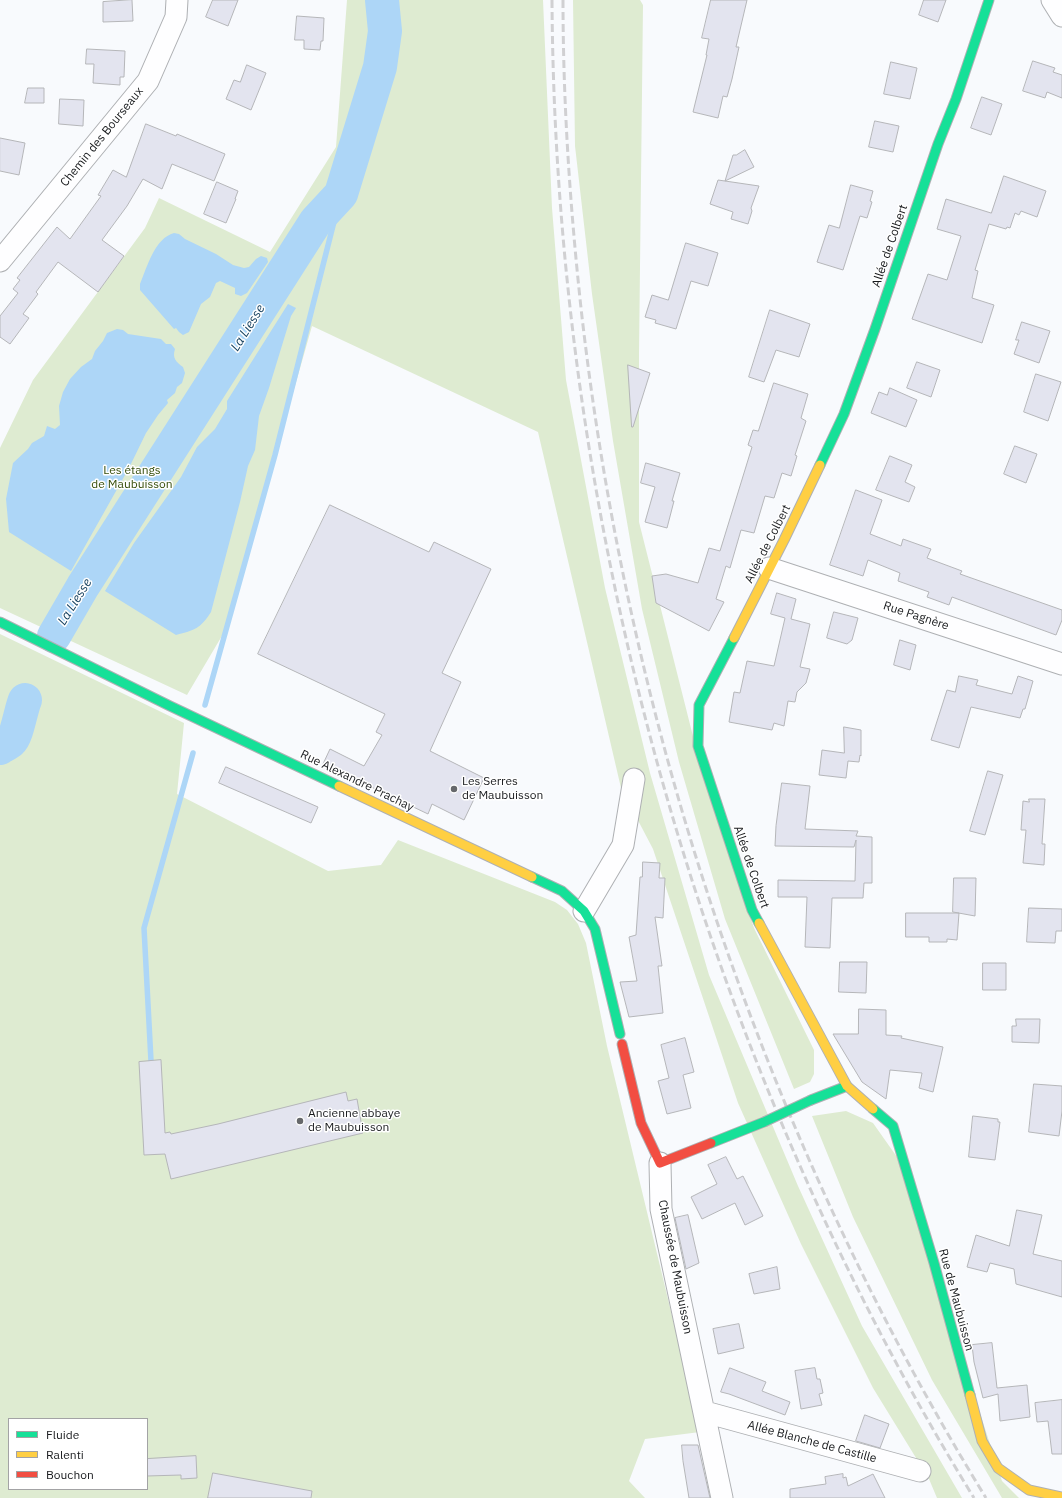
<!DOCTYPE html>
<meta charset="utf-8">
<style>
body{margin:0}
#map{position:relative;width:1062px;height:1498px;overflow:hidden;background:#f8fafd;font-family:"IBM Plex Sans",sans-serif}
canvas{display:block}
.legend{position:absolute;left:8px;top:1418px;width:140px;height:72px;box-sizing:border-box;background:#fff;border:1px solid #a3a3a5;margin:0;padding:5px 7px;list-style:none;font-size:12px;color:#181a1d}
.legend li{display:flex;align-items:center;gap:8px;height:20px}
.legend b{width:20px;border:1px solid #a3a3a5}
</style>
<div id="map">
<canvas width="1062" height="1498"></canvas>
<ul class="legend">
<li><b style="height:5px;background:#16e098"></b>Fluide</li>
<li><b style="height:5px;background:#ffcf43"></b>Ralenti</li>
<li><b style="height:5px;background:#f24e42"></b>Bouchon</li>
</ul>
</div>
<script>
const ctx = document.querySelector('canvas').getContext('2d');
ctx.lineJoin = 'round';
function fillPath(path, color) {
  ctx.fillStyle = color;
  ctx.fill(path, 'evenodd');
}
function strokePath(path, color, width, dash) {
  ctx.strokeStyle = color;
  ctx.lineWidth = width;
  ctx.lineCap = dash ? 'butt' : 'round';
  ctx.setLineDash(dash || []);
  ctx.stroke(path);
}
function label(font, color, halo, rows, align = 'center') {
  ctx.font = font + ' "IBM Plex Sans",sans-serif';
  ctx.lineWidth = 3;
  ctx.setLineDash([]);
  ctx.textBaseline = 'middle';
  ctx.strokeStyle = halo;
  ctx.fillStyle = color;
  for (const [text, x, y, turn = 0] of rows) {
    ctx.save();
    ctx.translate(x, y);
    ctx.rotate((+turn || 0) * Math.PI / 180);
    ctx.textAlign = isNaN(turn) ? turn : align;
    if (halo) ctx.strokeText(text, 0, 0);
    ctx.fillText(text, 0, 0);
    ctx.restore();
  }
}
fillPath(new Path2D(`
 M347,0H543L552,208L566,380L605,588L650,773L709,975L798,1186L862,1326L962,1498H937L929,1479L873,1388L801,1244L738,1103L653,849L621,788L538,432L312,326L226,629L187,695L0,608V448L33,380L145,228L159,198L270,252L336,147Z
 M573,0H640L643,5L639,354V522L703,776L754,928L814,1050V1074L810,1082L794,1089L725,919L679,762L642,609L613,441L592,294L575,146Z
 M0,634L184,723L177,794L328,871L381,865L398,840L555,902L567,910L578,924L586,943L607,1046L700,1432L645,1439L629,1481L645,1498H0ZM9,1419H147V1489H9Z
 M846,1111L873,1123L897,1157L1002,1481L1019,1498H1002L932,1380L853,1217L812,1116Z`), '#deebd1');
fillPath(new Path2D(`
 M174,233L179,234L185,239L216,254L233,265L244,268L249,267L256,259L261,256L267,258L268,262L247,293L241,296L235,294V288L220,281L216,283L210,297L201,304L189,332L183,335L179,332L176,328L174,329L140,290V284C147,267 155,238 174,233Z
 M288,304L296,308L291,316L269,388L259,416L255,450L248,466L240,502L211,612C200,629 195,630 176,635L105,591L134,543L181,477L197,447L215,429L227,409V401Z
 M117,329L123,330L128,334L161,339L166,344H171L175,349C172,358 176,362 183,367L185,373L182,383L177,387L175,393L167,400L168,403L158,415L146,433L129,468L71,571L9,532L6,499L13,463L28,449L32,443L44,436L47,426L55,429L60,425L59,406L63,392L70,379L81,367L92,359L95,351L103,341L107,333Z`), '#add6f7');
strokePath(new Path2D(`
 M205,705L275,455L341,194
 M151,1061L144,928L193,753`), '#add6f7', 5.5);
strokePath(new Path2D(`
 M54,636L83,586L316,221L341,194L380,67L385,31L382,0
 M0,748C3,746 8,744 11,741C17,736 21,709 25,700`), '#add6f7', 34);
const building = new Path2D(`
 M132,0L133,21L103,22V2Z
 M213,0H238L228,26L206,17Z
 M711,0H747L736,47H739L732,79L727,97L723,96L718,118L693,112L707,55H706L709,39L702,38Z
 M924,0H946L938,22L919,15Z
 M297,16L324,18L323,41H321L320,50L304,49V40H295Z
 M87,49L125,51L124,77H120V85L93,83L94,64H86Z
 M1033,61L1055,68L1053,72L1062,75V98L1047,92L1045,98L1023,91Z
 M891,62L917,68L910,99L884,94Z
 M247,65L266,73L251,110L226,99L234,80L240,82Z
 M28,88H44V103H25Z
 M982,97L1002,104L991,135L971,128Z
 M60,99L84,100L83,126L59,124Z
 M875,121L899,126L893,152L869,147Z
 M146,124L176,136L177,134L225,154L214,181L172,164L162,189L143,179L127,206L102,240L124,256L98,292L58,262L36,292L38,294L23,314L29,318L10,344L0,337V316L18,293L13,289L20,280L17,278L57,227L70,239L101,196L98,195L113,170L126,177Z
 M0,138L25,143L19,175L0,171Z
 M745,150L754,167L725,181L759,186L751,208L752,211L748,224L731,219L733,212L710,204L718,180L725,181L733,155H736Z
 M1004,176L1046,191L1037,217L1021,211L1019,215L1015,213L1010,228L1007,227L1006,229L989,224L975,270L978,271L972,298L994,305L982,343L912,319L928,274L947,280L961,236L937,229L946,199L991,213Z
 M217,182L238,191L235,199H236L226,223L204,214Z
 M851,185L873,191L870,201L872,202L867,218L860,216L843,270L817,262L829,225L839,228Z
 M686,243L718,253L708,286L691,281L676,329L655,323L656,320L645,317L652,295L668,300Z
 M770,310L810,324L799,357L776,350L764,382L749,377Z
 M1022,322L1050,331L1039,363L1014,354L1019,340H1016Z
 M917,362L940,370L931,397L907,388Z
 M628,365L650,373L633,427H632Z
 M1036,374L1061,382L1048,421L1024,412Z
 M774,383L808,394L801,418L806,421L795,455L797,456L791,476L782,473L774,498L765,496L754,533L741,530L730,568L726,566L716,599L724,602L709,631L656,603L652,576L666,574L698,583L709,548L720,551L752,447L748,445L753,430L758,431Z
 M890,388L917,400L906,427L871,413L879,392L887,395Z
 M1015,446L1037,454L1026,483L1004,474Z
 M890,456L912,465L905,482L915,487L909,502L876,490Z
 M646,463L680,473L672,501H674L667,528L645,522L655,487L641,483Z
 M856,490L882,500L870,534L901,546L903,539L931,549L927,558L962,571L960,574L1062,610V620L1056,635L952,597L949,605L927,597L929,592L898,581L900,573L868,560L863,576L830,565Z
 M330,505L429,552L434,542L491,569L442,673L461,682L430,751L484,778L464,820L432,804L428,814L323,764L330,749L364,766L382,735L376,732L385,714L258,654Z
 M777,593L796,599L791,619L810,624L800,667L810,669L806,683L797,692L795,702L788,701L784,726L774,723L772,730L729,722L734,692L740,693L747,661L774,666L785,618L771,614Z
 M834,612L858,618L852,640L847,644L827,638Z
 M900,640L916,645L910,670L894,665Z
 M959,676L978,680L976,685L1012,694L1018,676L1033,681L1025,709H1023L1020,718L971,707L959,748L931,740L947,690L955,692Z
 M844,727L861,730V756L860,755L859,762L848,761L846,778L819,775L822,750L844,753Z
 M226,767L318,807L311,823L219,783Z
 M988,771L1003,775L985,835L970,831Z
 M782,783L810,786L805,829L858,831L856,836L872,837V883H864L863,898H832L830,948L805,947L807,897H778V880L855,881L856,840L854,847L775,846L776,826Z
 M1029,799H1045L1042,844H1045L1044,865L1023,863L1026,830H1021L1023,801L1029,802Z
 M643,862L660,863L659,878H665L663,918L655,917L662,966H658L663,1013L629,1017L620,982L637,981L629,937L636,935L640,877H642Z
 M954,878H976L975,916L953,912Z
 M1029,908L1062,909V931H1056L1055,943L1027,942Z
 M906,913H959L957,940L947,939V942H929V937H906Z
 M840,962H867L866,993L839,992Z
 M983,963H1006V990H983Z
 M859,1009L886,1010V1035L902,1036L901,1038L943,1047L933,1092L919,1088L922,1073L890,1070L886,1099L862,1082L833,1034H858Z
 M1016,1019H1040L1039,1043L1012,1042V1026H1016Z
 M685,1038L694,1072L683,1075L691,1108L667,1114L658,1081L669,1078L661,1045Z
 M161,1060L165,1133L170,1132L171,1134L218,1124L346,1092L348,1101L357,1099L363,1133L171,1179L165,1154L144,1155L139,1062Z
 M1034,1084L1062,1086V1111L1059,1136L1029,1132Z
 M973,1116L998,1119V1122H1000L995,1160L969,1157Z
 M726,1157L737,1179L743,1176L763,1216L745,1225L735,1203L702,1219L691,1197L717,1184L708,1165Z
 M1017,1210L1042,1215L1033,1254L1062,1261V1297L1016,1284L1014,1269L990,1263L987,1272L967,1267L976,1235L1009,1246Z
 M688,1215L699,1263L686,1269L675,1218Z
 M777,1267L780,1289L754,1294L749,1274Z
 M739,1324L744,1348L718,1354L713,1329Z
 M992,1343L997,1388L1027,1385L1030,1417L1000,1421L998,1394L983,1398L974,1362L972,1345Z
 M730,1368L766,1382L762,1391L790,1402L785,1415L729,1394L721,1392Z
 M815,1368L817,1379H820L823,1393L819,1394L822,1405L801,1409L795,1371Z
 M1062,1400V1454H1052L1048,1421L1037,1422L1035,1403Z
 M865,1415L889,1424L880,1448L856,1441Z
 M682,1445H698L710,1498H689L683,1461Z
 M196,1456L197,1478L181,1479V1475L147,1476V1459Z
 M213,1473L312,1491L311,1498H208Z
 M843,1474V1478L846,1477L848,1486L873,1474L885,1498H790V1489L826,1484L825,1477Z`);
fillPath(building, '#e3e4ef');
strokePath(building, '#b5b6b9', 1);
const street = new Path2D(`
 M1052,0L1062,16
 M0,261L148,81L176,17L177,0
 M769,568L1062,664
 M584,911L623,845L634,779
 M660,1163L661,1209L722,1498
 M705,1412L920,1471`);
const fast = new Path2D(`
 M820,465L844,414L875,329L938,144L956,99L989,0
 M0,622L170,706L339,786
 M734,638L699,705L698,746L752,910L759,923
 M532,877L562,891L584,911L595,929L620,1034
 M811,1100L847,1086
 M873,1109L893,1126L934,1263L970,1395
 M711,1143L764,1122`);
const slow = new Path2D(`
 M734,638L784,540L820,465
 M339,786L532,877
 M759,923L847,1086L873,1109
 M970,1395L982,1441L998,1468L1029,1490L1062,1497`);
const jam = new Path2D(`
 M622,1044L641,1123L660,1163L711,1143`);
strokePath(street, '#aeb0b3', 23);
strokePath(fast, '#aeb0b3', 11);
strokePath(slow, '#aeb0b3', 11);
strokePath(jam, '#aeb0b3', 11);
strokePath(street, '#fefeff', 21);
strokePath(fast, '#16e098', 9);
strokePath(slow, '#ffcf43', 9);
strokePath(jam, '#f24e42', 9);
strokePath(new Path2D(`
 M552,0C555,522 700,1053 974,1498
 M563,0C563,103 570,206 581,308C628,728 765,1138 986,1498`), '#d0d0d2', 3, [8, 4]);
const fastBridge = new Path2D(`
 M764,1122L811,1100`);
strokePath(fastBridge, '#aeb0b3', 11, []);
strokePath(fastBridge, '#16e098', 9);
for (const [x, y, r, color] of [
 [454,789,4,"#66686b"],
 [300,1121,4,"#66686b"]
]) {
  const dot = new Path2D();
  dot.arc(x, y, r, 0, 2 * Math.PI);
  ctx.fillStyle = color;
  ctx.fill(dot);
  strokePath(dot, '#fff', 1.5);
}
label('12px', '#181a1d', '#fff', [
 ["Chemin des Bourseaux",102,137,-51],
 ["Allée de Colbert",890,246,-71],
 ["Allée de Colbert",768,544,-63],
 ["Rue Pagnère",916,616,18],
 ["Rue Alexandre Prachay",357,781,26],
 ["Allée de Colbert",751,867,71],
 ["Chaussée de Maubuisson",675,1267,79],
 ["Rue de Maubuisson",956,1300,75],
 ["Allée Blanche de Castille",812,1442,15]
]);
label('12px', '#354d0a', '#fff', [
 ["Les étangs",132,471],
 ["de Maubuisson",132,485]
]);
label('12px', '#181a1d', '#fff', [
 ["Les Serres",462,782],
 ["de Maubuisson",462,796],
 ["Ancienne abbaye",308,1114],
 ["de Maubuisson",308,1128]
], 'left');
label('italic 13px', '#184361', '#fff', [
 ["La Liesse",248,328,-58],
 ["La Liesse",75,602,-58]
]);
</script>
